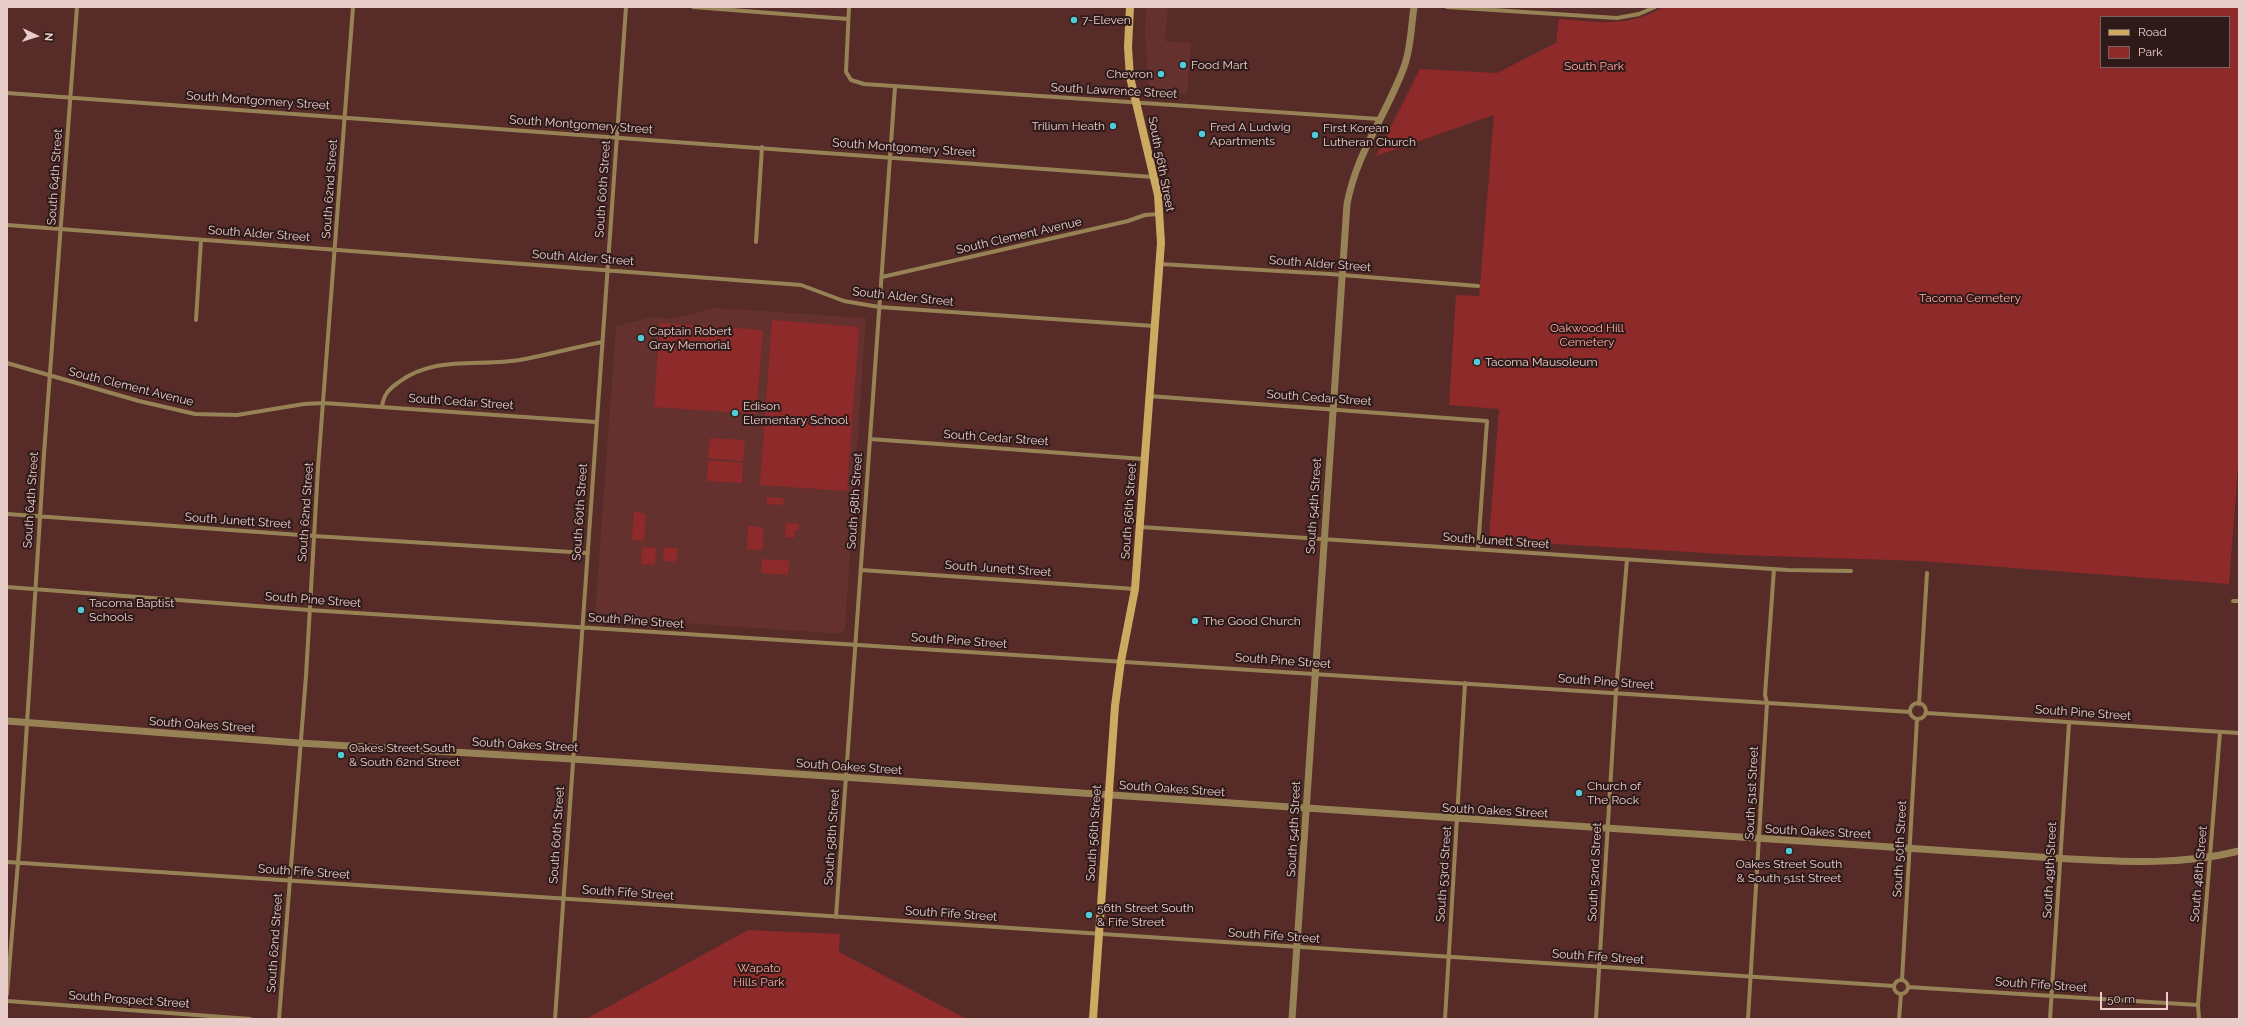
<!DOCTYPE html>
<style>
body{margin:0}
#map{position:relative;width:2246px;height:1026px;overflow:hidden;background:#562b28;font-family:Raleway,sans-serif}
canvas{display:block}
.frame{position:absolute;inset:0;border:8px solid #e9cdcb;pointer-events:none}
.legend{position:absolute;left:2100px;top:16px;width:130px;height:52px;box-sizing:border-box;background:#2e1a19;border:1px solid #796260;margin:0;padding:5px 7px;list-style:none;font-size:12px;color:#e9cdcb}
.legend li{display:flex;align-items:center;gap:8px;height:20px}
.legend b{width:20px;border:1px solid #796260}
.north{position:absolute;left:16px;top:16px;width:40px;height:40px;-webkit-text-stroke:3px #2e1a19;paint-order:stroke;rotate:94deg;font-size:11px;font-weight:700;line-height:16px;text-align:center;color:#e9cdcb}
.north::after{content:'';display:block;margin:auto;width:14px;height:18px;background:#e9cdcb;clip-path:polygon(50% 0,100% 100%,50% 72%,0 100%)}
.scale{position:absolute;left:2100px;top:992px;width:68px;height:18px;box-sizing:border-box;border:2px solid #e9cdcb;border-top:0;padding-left:5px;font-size:12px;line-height:14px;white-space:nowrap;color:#e9cdcb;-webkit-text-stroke:3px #2e1a19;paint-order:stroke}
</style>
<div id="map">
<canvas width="2246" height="1026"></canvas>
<div class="frame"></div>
<ul class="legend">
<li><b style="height:5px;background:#cdaa62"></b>Road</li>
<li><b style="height:11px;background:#8e2a2a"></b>Park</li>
</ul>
<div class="north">N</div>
<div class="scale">50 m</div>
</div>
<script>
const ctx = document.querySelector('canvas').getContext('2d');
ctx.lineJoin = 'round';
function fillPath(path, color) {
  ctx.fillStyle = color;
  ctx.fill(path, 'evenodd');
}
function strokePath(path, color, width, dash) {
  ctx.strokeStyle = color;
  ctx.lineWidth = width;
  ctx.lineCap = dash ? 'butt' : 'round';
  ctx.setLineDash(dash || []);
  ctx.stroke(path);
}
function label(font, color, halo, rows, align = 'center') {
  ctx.font = font + ' Raleway,sans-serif';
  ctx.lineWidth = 4;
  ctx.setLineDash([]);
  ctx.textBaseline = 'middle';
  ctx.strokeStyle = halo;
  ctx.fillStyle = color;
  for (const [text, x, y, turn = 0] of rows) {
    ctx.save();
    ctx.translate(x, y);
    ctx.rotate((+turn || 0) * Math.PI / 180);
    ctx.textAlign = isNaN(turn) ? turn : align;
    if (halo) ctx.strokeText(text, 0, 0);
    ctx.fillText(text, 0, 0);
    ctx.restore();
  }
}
fillPath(new Path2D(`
 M1146,7H1168L1165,41L1191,43L1187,94L1152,91L1149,88L1145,34Z
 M716,308L866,318L845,629L841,634L598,617L595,614L616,326L653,317L671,319Z`), '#64312f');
fillPath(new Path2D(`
 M1663,7H2239V453L2229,584L1920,561L1739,555L1489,540L1499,409L1449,405L1456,295L1479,296L1494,115L1376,156L1420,69L1497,73L1556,43L1559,19C1597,22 1628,28 1663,7ZM2101,17H2229V67H2101Z
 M772,320L859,327L847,491L760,485Z
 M660,323L763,330L756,414L654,407Z
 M710,438L745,440L743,461L708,458Z
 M708,460L743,463L742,483L707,481Z
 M767,497L784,498L783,505L767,504Z
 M634,512L643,513L646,516L644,541L632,540Z
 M786,523L799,524V530H795L794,538L785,537Z
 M748,526L760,527L764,531L762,550L747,549Z
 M644,547L656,548L655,565L641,564L642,549Z
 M664,547L678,548L677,559L674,562L663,561Z
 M762,559L789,561L788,575L761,573Z
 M748,930L840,934L839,952L967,1019H586Z`), '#8e2a2a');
strokePath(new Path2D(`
 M693,7L848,19
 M849,7L846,72L851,80L864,84L1379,119
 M1447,7L1617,18L1639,14L1655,7
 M7,93L1153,177
 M7,225L801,285L844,301L879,307L1154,326
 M756,242L762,147
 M1160,264L1330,274L1478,286
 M882,277L1128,221L1145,215L1159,214
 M196,320L201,240
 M7,363L139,401L195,414L237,415L304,404L324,403L596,422
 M1149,396L1487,421L1478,549
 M382,406C384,394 389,389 399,382C437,354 482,368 525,359C551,354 576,347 602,342
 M870,439L1144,459
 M7,514L314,536L587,553
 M1141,527L1788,570L1851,571
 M861,570L1135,589
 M7,587L309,610L1910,712
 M2233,601H2239
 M1910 711a8 8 0 1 1 16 0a8 8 0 1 1-16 0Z
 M1919,704L1927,573
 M1926,713L2239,733
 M7,862L1894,986
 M836,917L895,87
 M1894 987a7 7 0 1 1 14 0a7 7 0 1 1-14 0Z
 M1902,980L1917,719
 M1908,987L2198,1005
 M7,994L19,850L44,454L77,7
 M7,1001L250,1019
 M279,1019L306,676L318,468L353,7
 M555,1019L626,7
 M1445,1019L1465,683
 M1596,1019L1616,692L1627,559
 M1748,1019L1767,703L1765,695L1774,569
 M1899,1019L1901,994
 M2050,1019L2069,723
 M2199,1019L2198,1005L2220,732`), '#978256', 4);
strokePath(new Path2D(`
 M7,721L299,743L572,759L2070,859C2126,862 2183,865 2239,851
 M1292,1019L1347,204C1357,151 1386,116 1404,67C1411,48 1411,27 1414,7`), '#978256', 7);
strokePath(new Path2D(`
 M1093,1019L1115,706L1121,661L1135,589L1161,243L1158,195L1130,77L1128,47L1130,7`), '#cdaa62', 8);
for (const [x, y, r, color] of [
 [1074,20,4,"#52cbd8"],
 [1183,65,4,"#52cbd8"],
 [1161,74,4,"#52cbd8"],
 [1113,126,4,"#52cbd8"],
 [1202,134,4,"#52cbd8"],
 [1315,135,4,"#52cbd8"],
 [641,338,4,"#52cbd8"],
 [1477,362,4,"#52cbd8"],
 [735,413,4,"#52cbd8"],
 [81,610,4,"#52cbd8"],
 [1195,621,4,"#52cbd8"],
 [341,755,4,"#52cbd8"],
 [1579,793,4,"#52cbd8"],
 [1789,851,4,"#52cbd8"],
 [1089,915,4,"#52cbd8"]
]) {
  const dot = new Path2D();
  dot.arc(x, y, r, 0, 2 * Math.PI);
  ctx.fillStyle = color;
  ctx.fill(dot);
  strokePath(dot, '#2e1a19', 1.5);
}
label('12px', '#e9cdcb', '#2e1a19', [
 ["7-Eleven",1082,20],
 ["Food Mart",1191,65],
 ["Chevron",1153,74,"right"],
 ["Trilium Heath",1105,126,"right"],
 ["Fred A Ludwig",1210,127],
 ["Apartments",1210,141],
 ["First Korean",1323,128],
 ["Lutheran Church",1323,142],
 ["Captain Robert",649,331],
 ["Gray Memorial",649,345],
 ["Tacoma Mausoleum",1485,362],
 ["Edison",743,406],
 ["Elementary School",743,420],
 ["Tacoma Baptist",89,603],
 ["Schools",89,617],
 ["The Good Church",1203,621],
 ["Oakes Street South",349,748],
 ["& South 62nd Street",349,762],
 ["Church of",1587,786],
 ["The Rock",1587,800],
 ["Oakes Street South",1789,864,"center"],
 ["& South 51st Street",1789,878,"center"],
 ["56th Street South",1097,908],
 ["& Fife Street",1097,922]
], 'left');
label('12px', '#ffa7a0', '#2e1a19', [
 ["South Park",1594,66],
 ["Tacoma Cemetery",1970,298],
 ["Oakwood Hill",1587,328],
 ["Cemetery",1587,342],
 ["Wapato",759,968],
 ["Hills Park",759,982]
]);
label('12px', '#e9cdcb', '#2e1a19', [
 ["South Lawrence Street",1114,91,3],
 ["South Montgomery Street",258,101,4],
 ["South Montgomery Street",581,125,4],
 ["South Montgomery Street",904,148,4],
 ["South 56th Street",1161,164,79],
 ["South 64th Street",55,177,-86],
 ["South 62nd Street",330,189,-86],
 ["South 60th Street",603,189,-86],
 ["South Alder Street",259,234,4],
 ["South Clement Avenue",1019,236,-13],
 ["South Alder Street",583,258,4],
 ["South Alder Street",1320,264,4],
 ["South Alder Street",903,297,6],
 ["South Clement Avenue",131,387,14],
 ["South Cedar Street",1319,398,4],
 ["South Cedar Street",461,402,4],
 ["South Cedar Street",996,438,4],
 ["South 64th Street",31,500,-86],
 ["South 58th Street",855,501,-86],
 ["South 54th Street",1314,506,-86],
 ["South 56th Street",1129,511,-86],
 ["South 62nd Street",306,512,-86],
 ["South 60th Street",580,512,-86],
 ["South Junett Street",238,521,4],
 ["South Junett Street",1496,541,4],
 ["South Junett Street",998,569,4],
 ["South Pine Street",313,600,4],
 ["South Pine Street",636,621,4],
 ["South Pine Street",959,641,4],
 ["South Pine Street",1283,661,4],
 ["South Pine Street",1606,682,4],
 ["South Pine Street",2083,713,4],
 ["South Oakes Street",202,725,4],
 ["South Oakes Street",525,745,3],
 ["South Oakes Street",849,767,4],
 ["South Oakes Street",1172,789,4],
 ["South 51st Street",1752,793,-87],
 ["South Oakes Street",1495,811,3],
 ["South 54th Street",1294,829,-87],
 ["South Oakes Street",1818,832,3],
 ["South 56th Street",1094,833,-86],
 ["South 60th Street",557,835,-86],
 ["South 58th Street",832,837,-86],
 ["South 50th Street",1900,849,-87],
 ["South 49th Street",2050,870,-87],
 ["South Fife Street",304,872,4],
 ["South 52nd Street",1595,872,-87],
 ["South 53rd Street",1444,874,-86],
 ["South 48th Street",2199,874,-85],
 ["South Fife Street",628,893,4],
 ["South Fife Street",951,914,4],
 ["South Fife Street",1274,936,4],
 ["South 62nd Street",275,943,-86],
 ["South Fife Street",1598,957,4],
 ["South Fife Street",2041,985,4],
 ["South Prospect Street",129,1000,4]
]);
</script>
